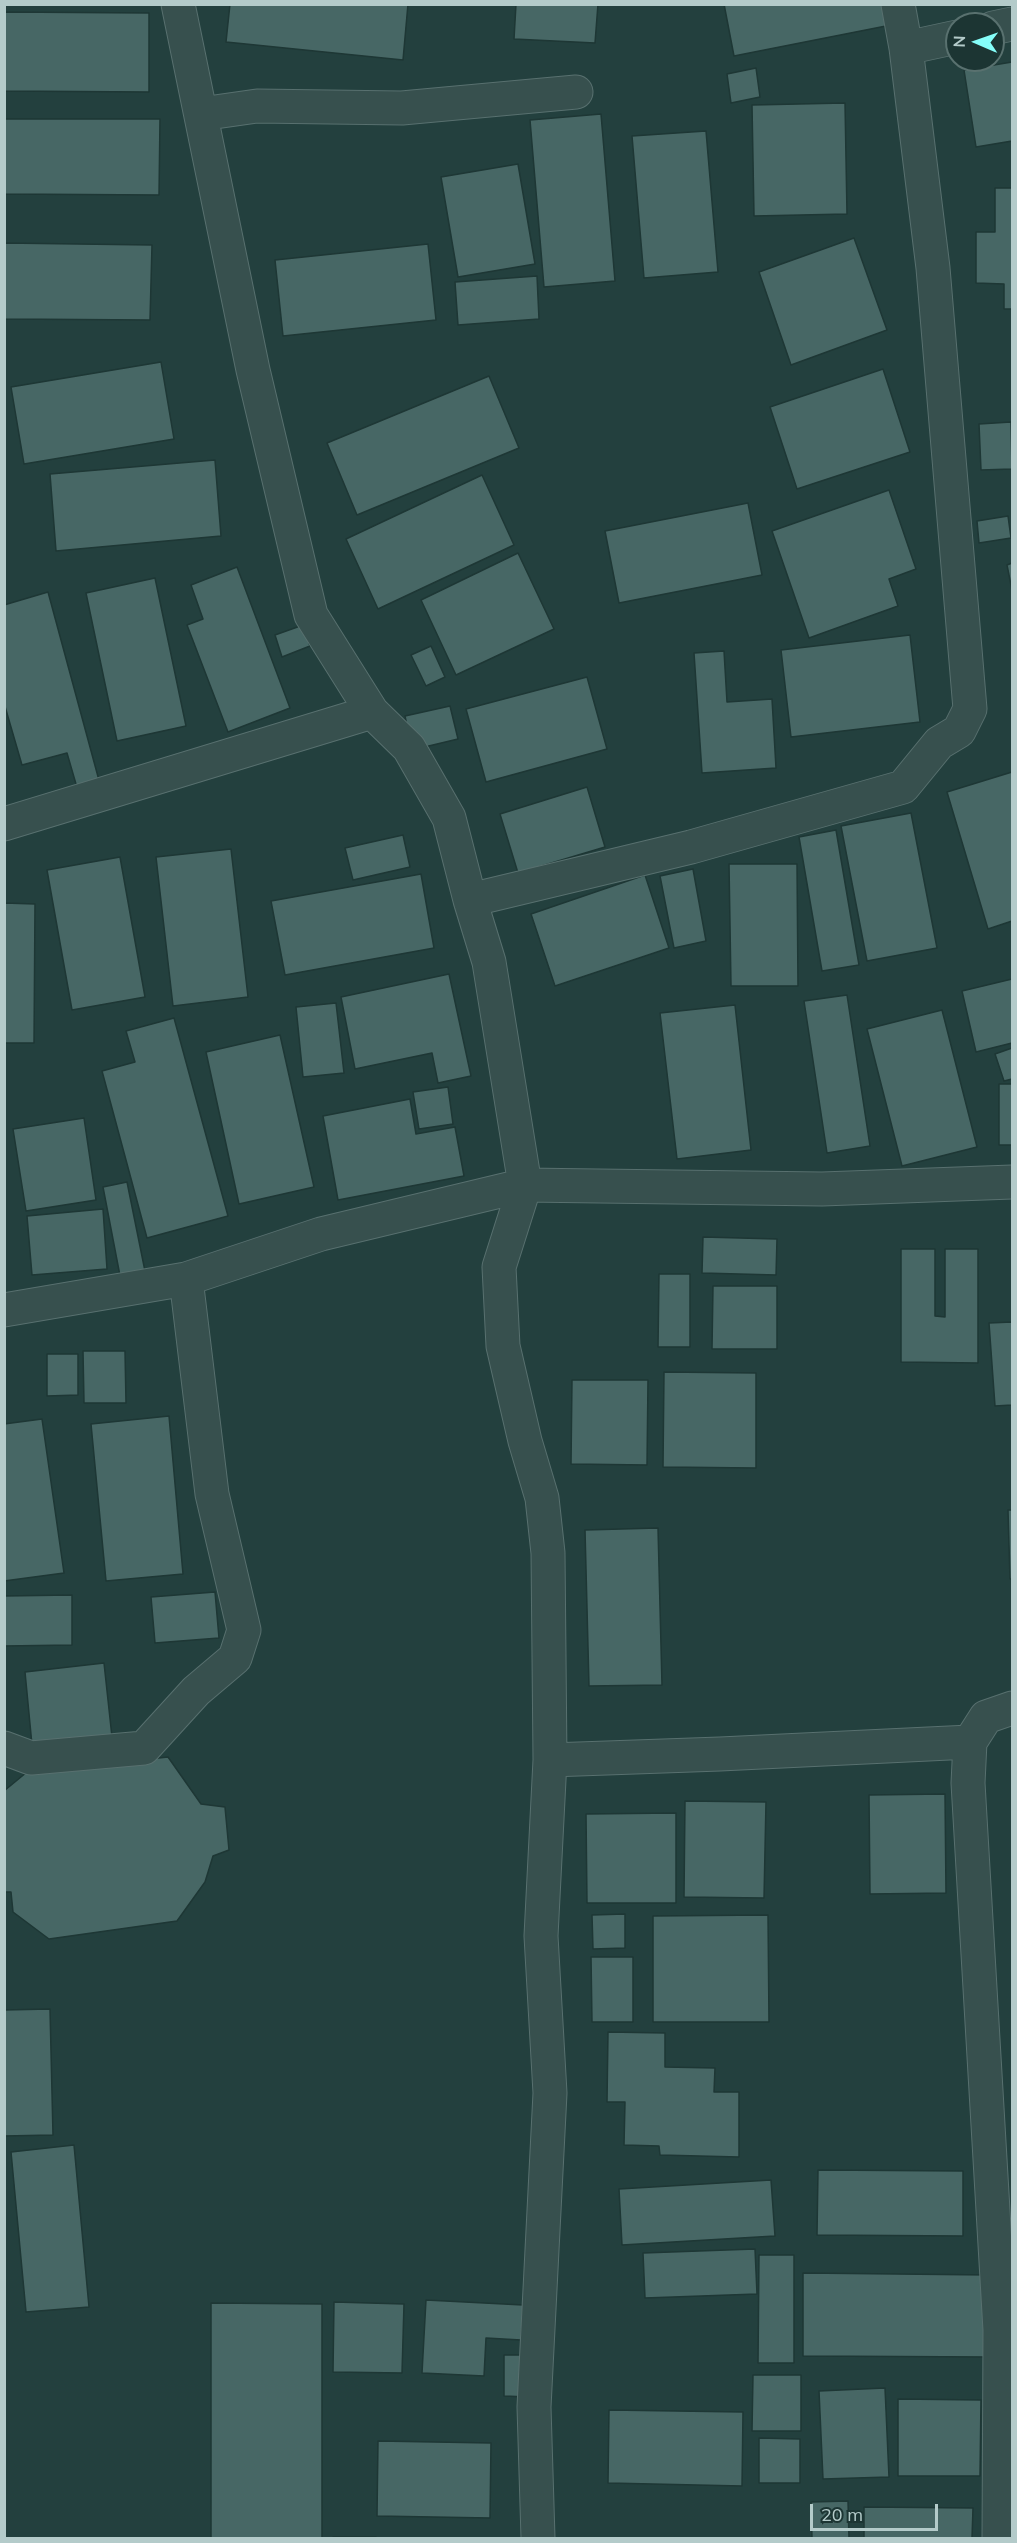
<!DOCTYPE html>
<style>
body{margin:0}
#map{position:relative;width:1017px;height:2543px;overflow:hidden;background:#23403e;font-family:Mulish,sans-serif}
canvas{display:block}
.frame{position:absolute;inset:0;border:6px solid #b4cbca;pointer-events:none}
.north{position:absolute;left:945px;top:12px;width:60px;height:60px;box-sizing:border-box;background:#1c3533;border:2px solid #59716f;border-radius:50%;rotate:272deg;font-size:16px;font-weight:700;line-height:24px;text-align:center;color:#b4cbca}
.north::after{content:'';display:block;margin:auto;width:21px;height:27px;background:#85fef9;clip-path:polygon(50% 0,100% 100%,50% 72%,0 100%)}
.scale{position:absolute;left:810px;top:2504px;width:128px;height:27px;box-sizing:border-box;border:3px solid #b4cbca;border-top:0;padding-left:8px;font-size:18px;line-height:21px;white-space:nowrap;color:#b4cbca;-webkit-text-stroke:4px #1c3533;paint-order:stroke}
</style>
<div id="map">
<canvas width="1017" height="2543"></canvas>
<div class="frame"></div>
<div class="north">N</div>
<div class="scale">20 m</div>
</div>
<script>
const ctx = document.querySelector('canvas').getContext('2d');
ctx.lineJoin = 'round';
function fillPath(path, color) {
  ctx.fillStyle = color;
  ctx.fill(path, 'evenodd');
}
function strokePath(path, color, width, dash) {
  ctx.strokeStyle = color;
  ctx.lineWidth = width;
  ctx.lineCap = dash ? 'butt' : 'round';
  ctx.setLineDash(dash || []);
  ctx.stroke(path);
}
const building = new Path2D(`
 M230,4H408L403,60L226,42Z
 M516,4H598L595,43L514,39Z
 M724,4H882L886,26L734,56Z
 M4,12L149,13V92L4,91Z
 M1012,62V141L976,147L964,70Z
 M756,68L760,97L731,103L727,74Z
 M845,103L847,214L754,216L752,105Z
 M601,114L615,281L544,287L530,120Z
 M4,119H160L159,195L4,194Z
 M706,131L718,272L644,278L632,136Z
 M518,164L535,264L458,277L441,177Z
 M995,188H1012V309H1004V284L976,283V232H995Z
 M854,238L887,330L791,365L759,272Z
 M4,243L152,245L150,320L4,319Z
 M428,244L436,320L283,336L275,260Z
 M537,276L539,319L458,325L455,282Z
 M161,362L174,439L24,464L11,387Z
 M883,369L910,452L797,489L770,407Z
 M489,376L519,448L357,515L327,443Z
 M1011,422L1012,469L981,470L979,424Z
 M215,460L221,536L56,551L50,474Z
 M482,475L514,545L378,609L346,539Z
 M889,490L916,569L889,579L898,606L809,638L772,531Z
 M748,503L762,575L619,603L605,531Z
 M1008,516L1011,538L979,543L977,521Z
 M518,553L554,629L456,675L421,600Z
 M1012,563V590L1007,565Z
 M237,567L290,708L228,732L187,625L203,619L191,585Z
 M155,578L186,726L117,741L86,593Z
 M48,592L100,784L78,791L67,753L22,765L4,703V605Z
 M303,625L310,646L282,657L275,635Z
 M910,635L920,722L791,737L781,650Z
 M431,646L445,677L426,686L411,655Z
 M724,651L727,702L772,699L776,768L702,773L694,653Z
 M587,677L607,749L486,782L466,709Z
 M450,706L458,739L412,750L405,716Z
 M1012,772V921L988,929L947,792Z
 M587,787L605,847L518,873L500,814Z
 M911,813L937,948L867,961L841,826Z
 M836,830L859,965L822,971L799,837Z
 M403,835L410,867L353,880L345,848Z
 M231,849L248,997L173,1006L156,857Z
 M120,857L145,997L72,1010L47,870Z
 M729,864H797L798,986H731Z
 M693,869L706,941L674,948L660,876Z
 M421,874L434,948L285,975L271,901Z
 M645,875L669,948L555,986L531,914Z
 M4,903L35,904L34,1043H4Z
 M449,974L471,1076L438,1083L432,1053L355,1069L341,997Z
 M1012,979V1043L976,1052L962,991Z
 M847,995L870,1146L827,1153L804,1001Z
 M336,1003L344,1073L303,1077L296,1007Z
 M735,1005L751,1150L677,1159L660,1013Z
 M942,1010L977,1147L902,1166L867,1029Z
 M174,1018L228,1216L147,1238L102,1071L135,1062L126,1031Z
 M280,1035L314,1187L239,1204L206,1052Z
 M1012,1048V1079L1004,1081L995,1054Z
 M999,1084H1012V1145H999Z
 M448,1087L453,1124L419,1129L413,1092Z
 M410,1099L416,1134L455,1127L464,1176L338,1200L323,1116Z
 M84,1118L96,1200L26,1211L13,1129Z
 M127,1182L146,1276L121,1281L103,1187Z
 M103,1209L107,1269L32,1275L27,1216Z
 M703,1237L777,1239L776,1275L702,1273Z
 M901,1249H935V1316L945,1317V1249H978V1363L901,1362Z
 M659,1274H690V1347H658Z
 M713,1286H777V1349H712Z
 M1012,1322V1405L995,1406L989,1323Z
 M83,1351H125L126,1403H84Z
 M47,1354H78V1395L47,1396Z
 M664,1372L756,1373V1468L663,1467Z
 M572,1380H648L647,1465L571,1464Z
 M169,1416L183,1574L106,1581L91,1424Z
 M42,1419L64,1573L4,1581V1424Z
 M1008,1510H1012V1579H1010Z
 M658,1528L662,1685L589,1686L585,1530Z
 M215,1592L219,1638L155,1643L151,1597Z
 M72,1595V1645L4,1646V1596Z
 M104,1663L112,1737L32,1745L25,1672Z
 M168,1757L201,1804L225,1807L229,1850L213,1856L205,1882L177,1921L49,1939L13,1912L11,1892H4V1791L27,1772Z
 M945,1794L946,1893L870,1894L869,1795Z
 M685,1801L766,1802L764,1898L684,1897Z
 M676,1813V1903H587L586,1814Z
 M625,1914V1948L593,1949L592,1915Z
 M768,1915L769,2022H653V1916Z
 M591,1957H633V2022H592Z
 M50,2009L53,2135L4,2136V2010Z
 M608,2032L665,2033V2067L715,2068L714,2092H739V2157L660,2155L659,2146L624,2145L625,2102H607Z
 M74,2145L89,2307L26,2312L11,2152Z
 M818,2170L963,2171V2236L817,2235Z
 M771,2180L775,2236L622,2245L619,2189Z
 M755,2249L757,2294L645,2298L643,2253Z
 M759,2255H794V2363H758Z
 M803,2273L990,2275V2357L803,2356Z
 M426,2300L523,2305L521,2340L486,2338L484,2376L422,2373Z
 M334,2302L404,2304L402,2373L333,2372Z
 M211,2303L322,2304V2538H211Z
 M504,2355H529L528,2397L504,2396Z
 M753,2375H801V2431H752Z
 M885,2388L889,2477L823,2479L819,2391Z
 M898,2399L981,2400L980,2476H898Z
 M609,2410L743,2412L742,2486L608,2483Z
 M759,2438L800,2439V2483H759Z
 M378,2441L491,2443L490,2518L377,2516Z
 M848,2501L849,2538H812L811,2502Z
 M864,2507L973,2508L972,2538H864Z
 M333,2537H376V2538H333Z`);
fillPath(building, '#476765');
strokePath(building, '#1e3735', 1.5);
const minor = new Path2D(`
 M178,4L253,370L311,615L372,712L409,748L449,818L470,900L489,962L525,1185L499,1267L503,1346L525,1441L542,1498L548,1553L550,1760L541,1936L550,2093L534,2407L538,2538
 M993,28L1012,24
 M906,48L957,37
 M201,114L257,106L402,108L576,92
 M4,824L372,712
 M470,900L691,847L903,787L939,743L959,731L970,709L933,268L906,48L898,4
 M4,1310L186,1279L321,1234L525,1185L822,1189L1012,1182
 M4,1748L31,1758L144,1748L196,1691L235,1658L244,1630L212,1494L186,1279
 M550,1760L720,1754L970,1742
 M999,2538L1000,2330L968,1783L970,1742L986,1717L1012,1708`);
strokePath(minor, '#58706f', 35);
strokePath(minor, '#37504e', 33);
</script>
